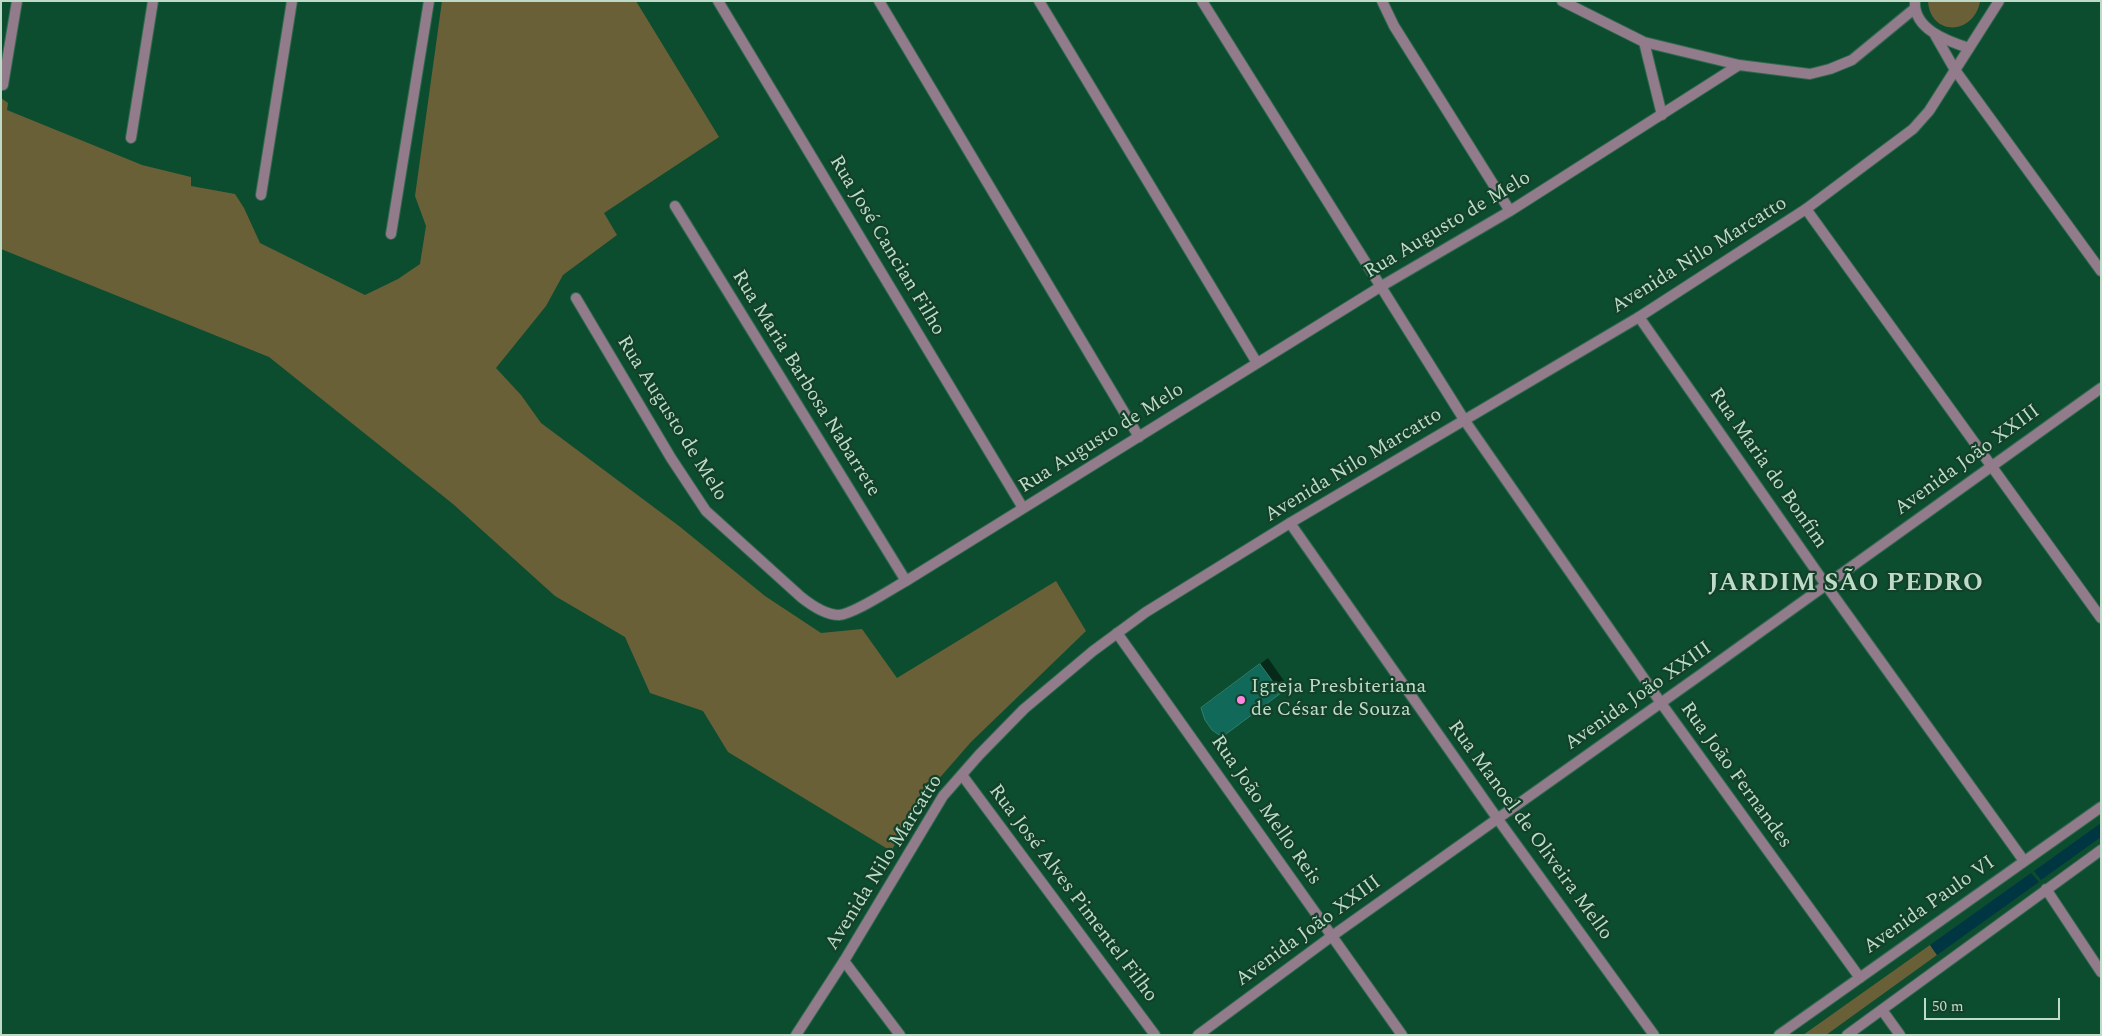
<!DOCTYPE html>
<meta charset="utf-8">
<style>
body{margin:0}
#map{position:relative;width:2102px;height:1036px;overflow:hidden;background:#0d4d2f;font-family:Spectral,serif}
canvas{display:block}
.frame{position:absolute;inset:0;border:2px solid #bedbc8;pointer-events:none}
.scale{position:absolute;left:1924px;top:998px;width:136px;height:22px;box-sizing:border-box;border:2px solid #bedbc8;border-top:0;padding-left:6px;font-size:15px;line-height:18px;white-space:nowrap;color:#bedbc8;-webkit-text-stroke:4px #134029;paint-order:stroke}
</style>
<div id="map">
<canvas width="2102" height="1036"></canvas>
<div class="frame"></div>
<div class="scale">50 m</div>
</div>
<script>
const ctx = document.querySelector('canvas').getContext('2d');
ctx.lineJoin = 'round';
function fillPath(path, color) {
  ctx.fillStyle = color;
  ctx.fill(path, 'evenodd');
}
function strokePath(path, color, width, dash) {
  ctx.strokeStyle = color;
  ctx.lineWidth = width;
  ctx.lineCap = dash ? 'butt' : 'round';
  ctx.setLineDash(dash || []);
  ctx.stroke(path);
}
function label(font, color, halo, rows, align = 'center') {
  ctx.font = font + ' Spectral,serif';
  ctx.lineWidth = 4.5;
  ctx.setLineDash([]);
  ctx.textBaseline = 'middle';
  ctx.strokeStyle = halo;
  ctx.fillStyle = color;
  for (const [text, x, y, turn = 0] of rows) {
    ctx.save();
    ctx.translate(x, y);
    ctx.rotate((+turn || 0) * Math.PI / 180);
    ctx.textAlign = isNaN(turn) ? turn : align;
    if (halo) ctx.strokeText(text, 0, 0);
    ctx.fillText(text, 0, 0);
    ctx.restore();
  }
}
fillPath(new Path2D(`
 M442,1H636L719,137L604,213L617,235L563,275L546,306L496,368L521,395L541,423L679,526L765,596L821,633L862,629L897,678L1056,581L1086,631L971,742L929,790L891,851L728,752L703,711L650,693L625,637L555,596L453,504L269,357L1,249V98L8,103L7,110L142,165L191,177V186L235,194L244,208L260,243L365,295L398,279L420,264L426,226L415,196Z
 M1928,1H1980V2C1973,36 1930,36 1928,1Z
 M1930,945L1937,955L1826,1035H1803Z`), '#696038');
fillPath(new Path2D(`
 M2101,823V837L2041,880L2034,871Z
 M2031,873L2039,882L1937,955L1930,945Z`), '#003642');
fillPath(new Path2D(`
 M1268,658L1287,685L1280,692L1203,708Z`), '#0007');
const building = new Path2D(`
 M1260,664L1281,693L1222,737L1212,730L1205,720L1201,708Z`);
fillPath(building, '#11695a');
strokePath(building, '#2f7f6f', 1);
const minor = new Path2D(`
 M718,1L1023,508
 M879,1L1139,437
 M1039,1L1257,363
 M1202,1L1465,421L1661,703L1860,978
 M1382,1L1394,26L1510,211
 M1562,1L1644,42L1739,65L1810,74L1830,69L1852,60L1914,9
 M1915,1C1913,29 1947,41 1969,48
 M1935,35L1955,70L2101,271
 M1644,42L1662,115
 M3,85L17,1
 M131,138L153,1
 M261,195L292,1
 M675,206L906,581
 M1806,209L2101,618
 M391,234L429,1
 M576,298L671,458L706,511L801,597C811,605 825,615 839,615C854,614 891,589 906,581L1380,287L1510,211L1739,65
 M1639,317L1826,585L2024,861
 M1290,523L1497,818L1654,1035
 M1117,633L1402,1035
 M962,775L1155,1035
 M2046,889L2101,972
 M844,961L900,1035
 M1882,1010L1900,1035
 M1779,1035L2101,807
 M1847,1035L2101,850`);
const tertiary = new Path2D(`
 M796,1035L844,961L943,796L979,755L1024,709L1093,651L1146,612L1290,523L1639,317L1806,209L1913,129L1929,111L1999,1
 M1198,1035L1332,936L1703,673L2101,388`);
strokePath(minor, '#30694e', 12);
strokePath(tertiary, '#30694e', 12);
strokePath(minor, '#927b8b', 10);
strokePath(tertiary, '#927b8b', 10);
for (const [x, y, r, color] of [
 [1241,700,5,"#fe86e0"]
]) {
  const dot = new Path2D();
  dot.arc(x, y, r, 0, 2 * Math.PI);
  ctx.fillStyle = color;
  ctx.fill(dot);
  strokePath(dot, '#134029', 2);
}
label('20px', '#bedbc8', '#134029', [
 ["Rua Augusto de Melo",1448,226,-31],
 ["Rua José Cancian Filho",886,246,59],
 ["Avenida Nilo Marcatto",1700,256,-32],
 ["Rua Maria Barbosa Nabarrete",805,384,58],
 ["Rua Augusto de Melo",671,419,58],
 ["Rua Augusto de Melo",1102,439,-32],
 ["Avenida João XXIII",1968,461,-36],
 ["Avenida Nilo Marcatto",1354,466,-31],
 ["Rua Maria do Bonfim",1767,469,55],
 ["Avenida João XXIII",1639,697,-35],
 ["Rua João Fernandes",1735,776,54],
 ["Rua João Mello Reis",1265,811,55],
 ["Rua Manoel de Oliveira Mello",1529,831,54],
 ["Avenida Nilo Marcatto",885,863,-58],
 ["Rua José Alves Pimentel Filho",1072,894,53],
 ["Avenida Paulo VI",1930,906,-35],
 ["Avenida João XXIII",1309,932,-36]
]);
label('20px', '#bedbc8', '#134029', [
 ["Igreja Presbiteriana",1251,688],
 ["de César de Souza",1251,711]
], 'left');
ctx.letterSpacing = '1px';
label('bold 25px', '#bedbc8', '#134029', [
 ["JARDIM SÃO PEDRO",1846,585]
]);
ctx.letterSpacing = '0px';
</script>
